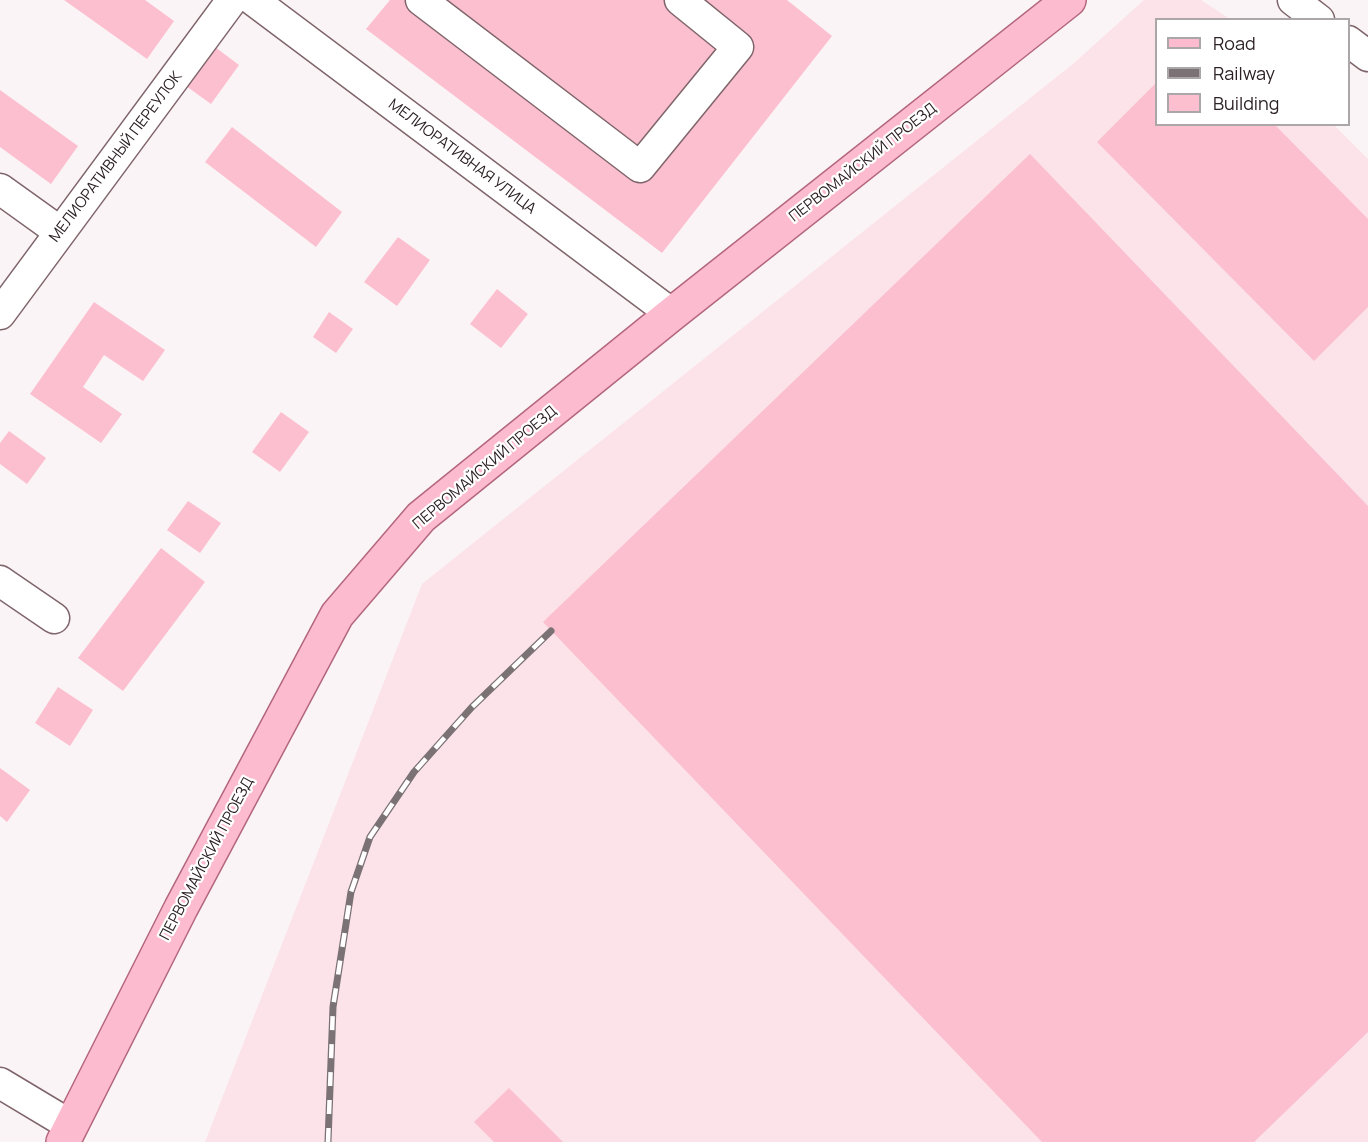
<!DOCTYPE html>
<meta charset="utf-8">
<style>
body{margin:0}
#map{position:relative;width:1368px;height:1142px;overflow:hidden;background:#fbf4f6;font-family:Manrope,sans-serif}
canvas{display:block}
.legend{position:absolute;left:1155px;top:18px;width:195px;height:108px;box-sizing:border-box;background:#fff;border:2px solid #aba6a7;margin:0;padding:8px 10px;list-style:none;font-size:18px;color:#2c2124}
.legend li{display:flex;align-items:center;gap:12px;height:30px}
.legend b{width:30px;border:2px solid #aba6a7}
</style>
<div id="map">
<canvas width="1368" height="1142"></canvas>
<ul class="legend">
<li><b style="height:8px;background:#fdbbcf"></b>Road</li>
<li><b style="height:8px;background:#7b7275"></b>Railway</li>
<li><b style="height:16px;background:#fcbfcf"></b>Building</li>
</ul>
</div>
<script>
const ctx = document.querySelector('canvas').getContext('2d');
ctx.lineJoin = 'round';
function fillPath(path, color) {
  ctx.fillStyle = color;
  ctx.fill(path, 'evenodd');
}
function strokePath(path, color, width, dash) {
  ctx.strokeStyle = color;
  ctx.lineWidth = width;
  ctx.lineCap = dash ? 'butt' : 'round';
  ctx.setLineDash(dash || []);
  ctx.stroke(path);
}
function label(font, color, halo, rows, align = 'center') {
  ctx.font = font + ' Manrope,sans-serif';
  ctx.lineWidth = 4.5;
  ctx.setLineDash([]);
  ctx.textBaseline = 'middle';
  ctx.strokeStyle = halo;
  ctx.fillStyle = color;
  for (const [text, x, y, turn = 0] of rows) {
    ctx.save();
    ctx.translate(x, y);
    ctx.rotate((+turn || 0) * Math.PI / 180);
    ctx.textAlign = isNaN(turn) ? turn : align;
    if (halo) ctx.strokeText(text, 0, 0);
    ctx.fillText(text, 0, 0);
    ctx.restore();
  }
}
fillPath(new Path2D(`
 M1144,0H1201L1230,19L1156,20V124L1334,125L1368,159V1142H205L422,584L1074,63Z`), '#fbe3e9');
fillPath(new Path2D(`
 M64,0H145L174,21L147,59Z
 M390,0H787L832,36L662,253L366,29Z
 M215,47L239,65L211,104L186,86Z
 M1156,83V124H1274L1368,219V307L1314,361L1097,142Z
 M0,90L78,146L51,184L0,147Z
 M232,127L342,212L316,247L205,162Z
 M1030,154L1368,506V1032L1254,1142H1042L543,622Z
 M398,237L430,260L397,306L364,282Z
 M497,289L528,314L501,348L470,324Z
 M94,302L165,350L143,381L104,355L83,387L122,414L101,443L30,394Z
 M329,312L353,329L336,353L313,337Z
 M281,412L309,432L280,472L252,452Z
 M9,431L46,458L27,484L0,464V443Z
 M188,501L221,523L200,553L167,530Z
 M161,548L205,582L123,691L78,658Z
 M58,687L93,710L70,746L35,723Z
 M0,768L30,790L7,822L0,816Z
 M509,1088L563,1142H494L474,1122Z`), '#fcbfcf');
const minor = new Path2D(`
 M253,0L672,314
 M421,0L640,167L738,47L680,0
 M1293,0L1319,20
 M1348,41L1368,56
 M0,189L60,232
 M0,314L232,0
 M0,581L54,618
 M0,1083L70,1125`);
const major = new Path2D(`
 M63,1142L181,908L337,615L421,517L672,314L1069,0`);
strokePath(minor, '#7f656b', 33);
strokePath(major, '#b3677e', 36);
strokePath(minor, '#fff', 30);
strokePath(major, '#fdbbcf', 33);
const rail = new Path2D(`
 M328,1142L333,1007L351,892L370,837L414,772L472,707L551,631`);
strokePath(rail, '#7b7275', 7);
strokePath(rail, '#fff', 4.5, [14]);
label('15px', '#2c2124', '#fff', [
 ["МЕЛИОРАТИВНЫЙ ПЕРЕУЛОК",116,157,-53],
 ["МЕЛИОРАТИВНАЯ УЛИЦА",462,157,37],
 ["ПЕРВОМАЙСКИЙ ПРОЕЗД",863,163,-38],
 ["ПЕРВОМАЙСКИЙ ПРОЕЗД",485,468,-40],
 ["ПЕРВОМАЙСКИЙ ПРОЕЗД",207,859,-62]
]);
</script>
